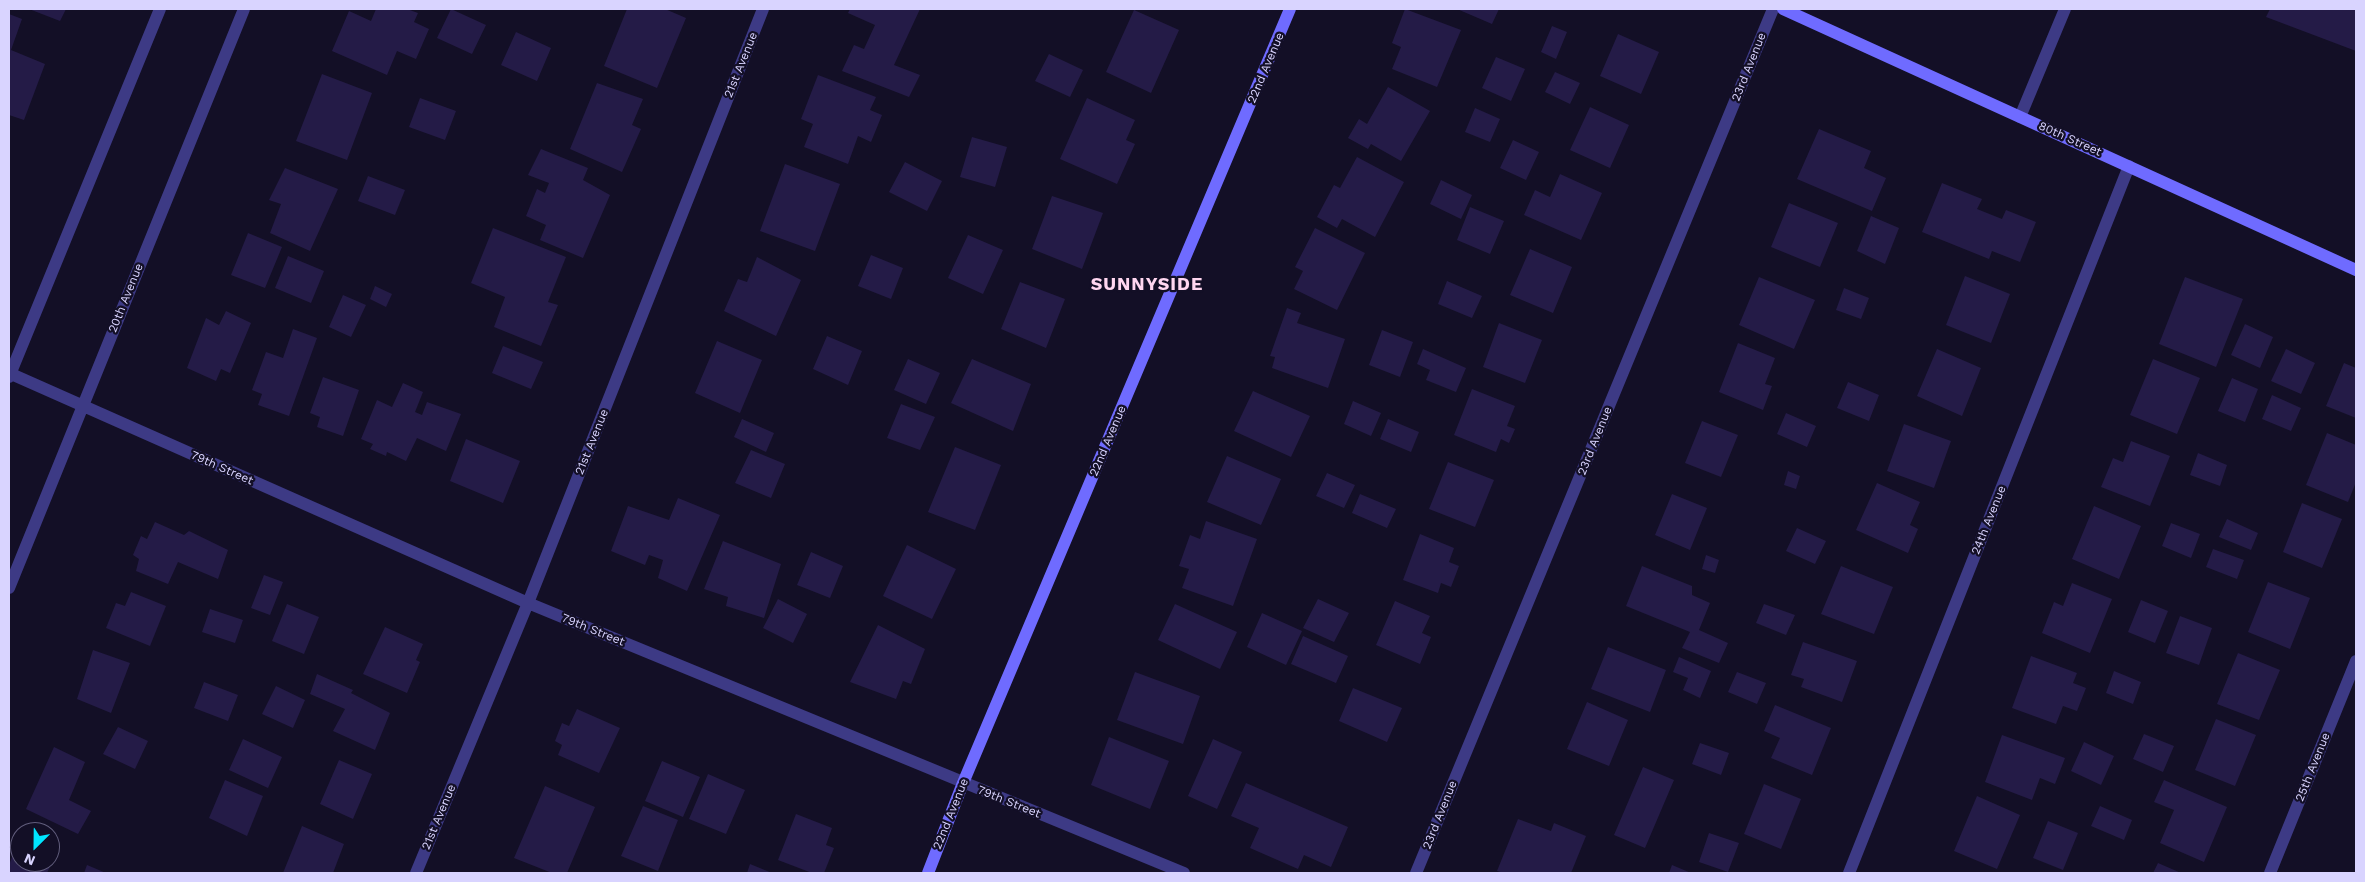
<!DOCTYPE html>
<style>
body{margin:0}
#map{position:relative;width:2365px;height:882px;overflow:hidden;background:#130f26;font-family:"Work Sans",sans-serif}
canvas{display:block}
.frame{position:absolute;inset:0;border:10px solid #d9d4ff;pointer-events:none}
.north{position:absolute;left:10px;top:822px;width:50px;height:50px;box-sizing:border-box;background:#130f26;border:1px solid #625e7d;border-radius:50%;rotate:203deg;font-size:14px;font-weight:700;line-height:20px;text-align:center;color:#d9d4ff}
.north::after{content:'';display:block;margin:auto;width:18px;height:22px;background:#00e5ff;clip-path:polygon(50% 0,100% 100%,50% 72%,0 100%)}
</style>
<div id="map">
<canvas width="2365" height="882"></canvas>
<div class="frame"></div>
<div class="north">N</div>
</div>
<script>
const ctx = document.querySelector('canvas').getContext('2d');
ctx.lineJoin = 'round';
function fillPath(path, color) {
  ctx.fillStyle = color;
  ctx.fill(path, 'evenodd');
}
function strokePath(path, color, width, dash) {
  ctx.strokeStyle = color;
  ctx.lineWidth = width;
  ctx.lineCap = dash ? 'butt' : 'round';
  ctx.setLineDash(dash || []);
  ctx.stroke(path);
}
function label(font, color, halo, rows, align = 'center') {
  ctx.font = font + ' "Work Sans",sans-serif';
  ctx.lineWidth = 4.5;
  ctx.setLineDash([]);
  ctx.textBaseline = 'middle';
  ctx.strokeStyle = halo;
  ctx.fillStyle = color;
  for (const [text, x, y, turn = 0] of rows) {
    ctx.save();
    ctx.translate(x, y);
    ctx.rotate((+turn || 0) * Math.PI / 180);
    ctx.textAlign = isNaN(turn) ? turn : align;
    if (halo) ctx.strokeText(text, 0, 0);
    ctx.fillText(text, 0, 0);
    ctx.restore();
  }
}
fillPath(new Path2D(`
 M29,9H66L60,21Z
 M376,9H407L418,13L414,22L429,29L416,59L397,51L387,75L332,51L349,11L371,21Z
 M451,9L486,25L472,54L437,38Z
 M627,9H665L686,18L657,88L604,66Z
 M850,9H920L894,65L920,75L909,97L842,71L854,45L864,49L875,25L848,13Z
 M1405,9L1461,30L1437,87L1392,69L1401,47L1392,43Z
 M1457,9H1499L1492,24Z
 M2270,9H2356V51L2266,17Z
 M1134,10L1179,30L1151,93L1106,72Z
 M9,14L22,19L11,50L45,64L24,120L9,115Z
 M1552,26L1567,32L1556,59L1541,52Z
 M516,32L551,48L537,81L501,65Z
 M1618,34L1659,52L1641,94L1600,76Z
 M1049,54L1083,70L1070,97L1035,81Z
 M1496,57L1525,69L1511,101L1482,88Z
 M1555,72L1580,83L1570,104L1545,92Z
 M322,74L372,93L347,160L296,141Z
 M818,75L876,97L870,110L882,115L871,142L858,136L848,164L804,147L813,124L801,119Z
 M597,83L643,99L632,125L641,129L622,172L570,149Z
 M1388,87L1430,111L1401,161L1371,144L1368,149L1348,138L1359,119L1367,124Z
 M420,98L456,111L445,140L409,127Z
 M1087,98L1135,120L1126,140L1135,144L1117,184L1060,159Z
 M1590,107L1629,125L1610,168L1570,150Z
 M1475,108L1500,119L1490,142L1465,132Z
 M1819,129L1871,151L1864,168L1886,178L1872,211L1797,179Z
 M972,137L1007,147L995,187L960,177Z
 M1513,140L1539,152L1526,180L1500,168Z
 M541,149L588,168L583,180L610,195L583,258L540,240L546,225L526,216L537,189L545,193L549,183L528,175Z
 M1357,157L1404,182L1375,237L1342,219L1337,228L1317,217L1334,185L1340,188Z
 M905,162L942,181L927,211L889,192Z
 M785,164L840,184L815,251L760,231Z
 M285,168L338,189L310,251L270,233L281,204L269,200Z
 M1560,174L1602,193L1581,240L1524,215L1535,190L1550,197Z
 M368,176L405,190L395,215L358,201Z
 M1441,180L1472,195L1461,219L1430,204Z
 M1942,183L1982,199L1977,209L2002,219L2006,210L2036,222L2020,262L1992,251L1989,259L1922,232Z
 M1052,196L1103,213L1082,269L1032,249Z
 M1789,203L1838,223L1820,267L1771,247Z
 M1470,207L1504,221L1490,254L1457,240Z
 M1871,216L1899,228L1885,264L1857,251Z
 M493,228L566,257L548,302L558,305L541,346L494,327L505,297L471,283Z
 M1315,228L1365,253L1337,310L1294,289L1303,271L1295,267Z
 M248,233L282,247L265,288L231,275Z
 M968,235L1003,250L983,294L948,278Z
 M1530,249L1572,267L1553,313L1510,295Z
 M871,255L903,268L891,299L858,286Z
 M288,256L324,271L311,303L275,288Z
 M757,257L801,280L776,336L724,311L738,279L747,282Z
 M1965,276L2010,294L1991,343L1946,325Z
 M1759,277L1815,300L1794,349L1739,325Z
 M2185,277L2243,299L2216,367L2159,344Z
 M1447,281L1482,296L1472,318L1438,304Z
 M1020,282L1065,299L1046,348L1001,329Z
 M375,286L392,294L386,307L370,299Z
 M1844,288L1869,298L1861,319L1836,310Z
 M343,295L366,305L351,337L329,327Z
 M1287,308L1301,313L1297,323L1345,339L1328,388L1272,368L1275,357L1270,356Z
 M226,311L251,323L230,373L221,369L216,381L187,368L206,318L219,325Z
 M1499,323L1542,340L1525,383L1483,367Z
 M2245,324L2273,337L2260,368L2231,355Z
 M293,329L317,338L289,416L258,405L262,394L252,390L266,352L283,358Z
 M1382,330L1413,342L1400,377L1369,365Z
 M827,336L862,351L848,385L813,369Z
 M717,341L762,360L740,413L695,393Z
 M1738,343L1775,358L1765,384L1772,386L1763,410L1719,392Z
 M503,346L543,362L531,389L492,373Z
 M1423,349L1466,368L1456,392L1426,380L1430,370L1417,364Z
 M1937,349L1981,368L1962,416L1917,396Z
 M2286,349L2315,363L2301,394L2271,381Z
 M908,359L940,373L926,404L894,390Z
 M972,359L1031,384L1013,431L951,403Z
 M2153,359L2200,378L2177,434L2130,415Z
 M2344,363L2356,368V418L2326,406Z
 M323,377L359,390L343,436L317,427L320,417L310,413Z
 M2232,378L2258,389L2245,422L2218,411Z
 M1848,382L1879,395L1869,421L1837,408Z
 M403,383L423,392L415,412L422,415L427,402L461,414L446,451L417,438L406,461L387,452L386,456L370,449L373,444L361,439L377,400L392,407Z
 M1472,389L1515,406L1507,426L1515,429L1509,443L1501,439L1496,452L1454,435Z
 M1253,391L1310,416L1291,457L1234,431Z
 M2272,395L2301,408L2291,431L2262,419Z
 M1353,401L1381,413L1371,436L1344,424Z
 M901,404L935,417L920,450L887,438Z
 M1786,413L1816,426L1807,447L1777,434Z
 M742,419L774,433L766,452L734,437Z
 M1388,419L1419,432L1411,452L1380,439Z
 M1702,421L1738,435L1721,477L1685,463Z
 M1904,424L1951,441L1934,488L1887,471Z
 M2327,433L2356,445V482L2348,502L2306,485Z
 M466,439L520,461L503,503L450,481Z
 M2131,441L2170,456L2150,506L2101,487L2113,458L2123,462Z
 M955,447L1001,465L975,530L928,512Z
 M751,450L785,464L771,498L735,483Z
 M2198,453L2227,465L2220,486L2190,475Z
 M1227,456L1281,479L1261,525L1207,502Z
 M1448,462L1494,480L1475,527L1429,509Z
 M1788,471L1800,476L1796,489L1784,485Z
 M1327,473L1355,485L1344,508L1316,496Z
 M1877,483L1920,502L1910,525L1918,529L1908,553L1856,530Z
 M1360,494L1396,509L1387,528L1352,513Z
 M1672,494L1707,508L1690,550L1655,535Z
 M678,498L720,515L687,591L658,578L663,560L649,555L645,565L611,551L628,506L669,520Z
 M2302,503L2342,519L2322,568L2283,552Z
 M2094,506L2141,526L2119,579L2072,559Z
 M2227,519L2258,533L2251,550L2219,537Z
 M1206,521L1257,539L1233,606L1182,588L1189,569L1179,566L1190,535L1200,539Z
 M155,522L184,535L189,531L228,550L218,579L178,562L168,584L136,571L139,559L133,555L141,536L147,539Z
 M2171,523L2200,534L2191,558L2162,546Z
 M1797,528L1826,541L1815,564L1786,551Z
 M1420,534L1454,548L1449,562L1459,566L1451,587L1441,583L1438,593L1403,580Z
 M723,541L781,564L764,618L726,606L728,597L704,589Z
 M907,545L956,569L932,619L883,596Z
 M2213,549L2244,560L2237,579L2206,567Z
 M811,552L843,566L830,598L797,585Z
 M1706,555L1719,560L1715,573L1702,569Z
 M1642,566L1692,586V595L1710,603L1699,630L1728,643L1719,663L1682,648L1690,632L1626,606Z
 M1841,566L1893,587L1874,634L1821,614Z
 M264,575L283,582L270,615L251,608Z
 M2268,582L2310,598L2290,649L2248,632Z
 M2072,583L2112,599L2090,653L2042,633L2054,602L2063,606Z
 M131,592L166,606L150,646L106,628L116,603L125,606Z
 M778,599L807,614L793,643L763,628Z
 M1318,599L1349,613L1334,642L1303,628Z
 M2141,600L2168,611L2155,643L2128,632Z
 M1395,601L1430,616L1422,633L1431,637L1420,664L1376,645Z
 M287,604L319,617L304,654L272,641Z
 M1175,604L1237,632L1220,669L1158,640Z
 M1764,604L1795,615L1786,635L1756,623Z
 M210,609L243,620L235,643L202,632Z
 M1262,613L1302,631L1286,665L1247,647Z
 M2180,616L2212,628L2199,665L2166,653Z
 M878,625L925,649L911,684L903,681L896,699L850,682Z
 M385,627L423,644L416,660L420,662L407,693L363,674Z
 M1303,636L1348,656L1336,683L1291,664Z
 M1803,642L1857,661L1842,702L1801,687L1804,679L1791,675Z
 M1608,647L1666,670L1650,712L1591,689Z
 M93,650L130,663L111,713L77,699Z
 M2238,653L2280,670L2259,720L2217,704Z
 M2031,656L2077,673L2073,683L2086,688L2077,711L2063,706L2056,724L2012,708Z
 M1679,657L1711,671L1700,698L1683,690L1688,678L1673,672Z
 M2114,671L2141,682L2133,704L2106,693Z
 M1135,672L1200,696L1183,744L1117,720Z
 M1737,672L1766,683L1757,704L1728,692Z
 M317,674L353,690L351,693L390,713L375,750L333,731L345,709L310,694Z
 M204,682L238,695L228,721L194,708Z
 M276,686L305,700L293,728L262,714Z
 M1353,688L1402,708L1387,742L1339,721Z
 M1587,702L1628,720L1609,766L1567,749Z
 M1775,705L1831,728L1812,775L1771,758L1780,738L1764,731Z
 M577,709L620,728L599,773L558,755L562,745L555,741L562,723L569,726Z
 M2216,719L2256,735L2235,786L2195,770Z
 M118,727L148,741L135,769L103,754Z
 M2144,734L2174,746L2163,772L2133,759Z
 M2002,735L2065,758L2055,784L2040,778L2032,800L1985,782Z
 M1109,737L1169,761L1150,809L1091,785Z
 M243,739L282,757L268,788L229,770Z
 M1213,739L1242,752L1217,809L1188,796Z
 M2084,742L2114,756L2101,785L2071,771Z
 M1700,743L1729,753L1721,775L1692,764Z
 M54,747L85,762L69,800L91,811L78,834L26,809Z
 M339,760L372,774L353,819L320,804Z
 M662,761L700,777L683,817L645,801Z
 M1643,767L1674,780L1645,848L1614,835Z
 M708,774L745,790L726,834L689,819Z
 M225,780L263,796L247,836L209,818Z
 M2164,780L2227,807L2204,862L2160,843L2174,810L2154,802Z
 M1246,783L1348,827L1331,867L1304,855L1298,869L1250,848L1259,828L1231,816Z
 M1764,784L1801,799L1781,849L1744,834Z
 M545,786L595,807L567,873H552L514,858Z
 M1977,796L2020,815L1997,869L1954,851Z
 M643,806L678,820L658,871L621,856Z
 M2100,806L2132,820L2124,840L2091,826Z
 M796,814L832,828L826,845L834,848L824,873H812L778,860Z
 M1518,819L1551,831L1554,823L1586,836L1571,873H1504L1497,871Z
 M2048,821L2078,833L2063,870L2033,858Z
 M302,826L344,844L333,873H283Z
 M1709,833L1739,843L1728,872L1699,862Z
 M16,847L20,848V862H52L47,873H9V865Z
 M2158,863L2181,873H2153Z
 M750,864L772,873H747Z
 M87,865L106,873H84Z
 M1672,865L1691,873H1669Z`), '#241b47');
strokePath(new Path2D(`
 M2020,117L2065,9`), '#3d3a85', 12);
strokePath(new Path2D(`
 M9,373L528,603L1184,873
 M9,377L160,9
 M9,588L244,9
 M416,873L528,603L763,9
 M1416,873L1773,9
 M1849,873L2129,166
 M2270,873L2356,661`), '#3d3a85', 12);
strokePath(new Path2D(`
 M1783,9L2356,270
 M928,873L963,783L1290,9`), '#6f6bff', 12);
label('12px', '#d9d4ff', '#130f26', [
 ["21st Avenue",741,65,-68],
 ["23rd Avenue",1749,67,-68],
 ["22nd Avenue",1266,68,-67],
 ["80th Street",2070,139,24],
 ["20th Avenue",126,298,-68],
 ["22nd Avenue",1108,441,-67],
 ["23rd Avenue",1595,441,-68],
 ["21st Avenue",592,442,-68],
 ["79th Street",222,468,24],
 ["24th Avenue",1989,520,-68],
 ["79th Street",593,630,22],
 ["25th Avenue",2313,767,-68],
 ["79th Street",1009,802,22],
 ["22nd Avenue",951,814,-68],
 ["23rd Avenue",1440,815,-68],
 ["21st Avenue",439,817,-67]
]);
ctx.letterSpacing = '1px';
label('bold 18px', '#ffd6f0', '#130f26', [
 ["SUNNYSIDE",1147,285]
]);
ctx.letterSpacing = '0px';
</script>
